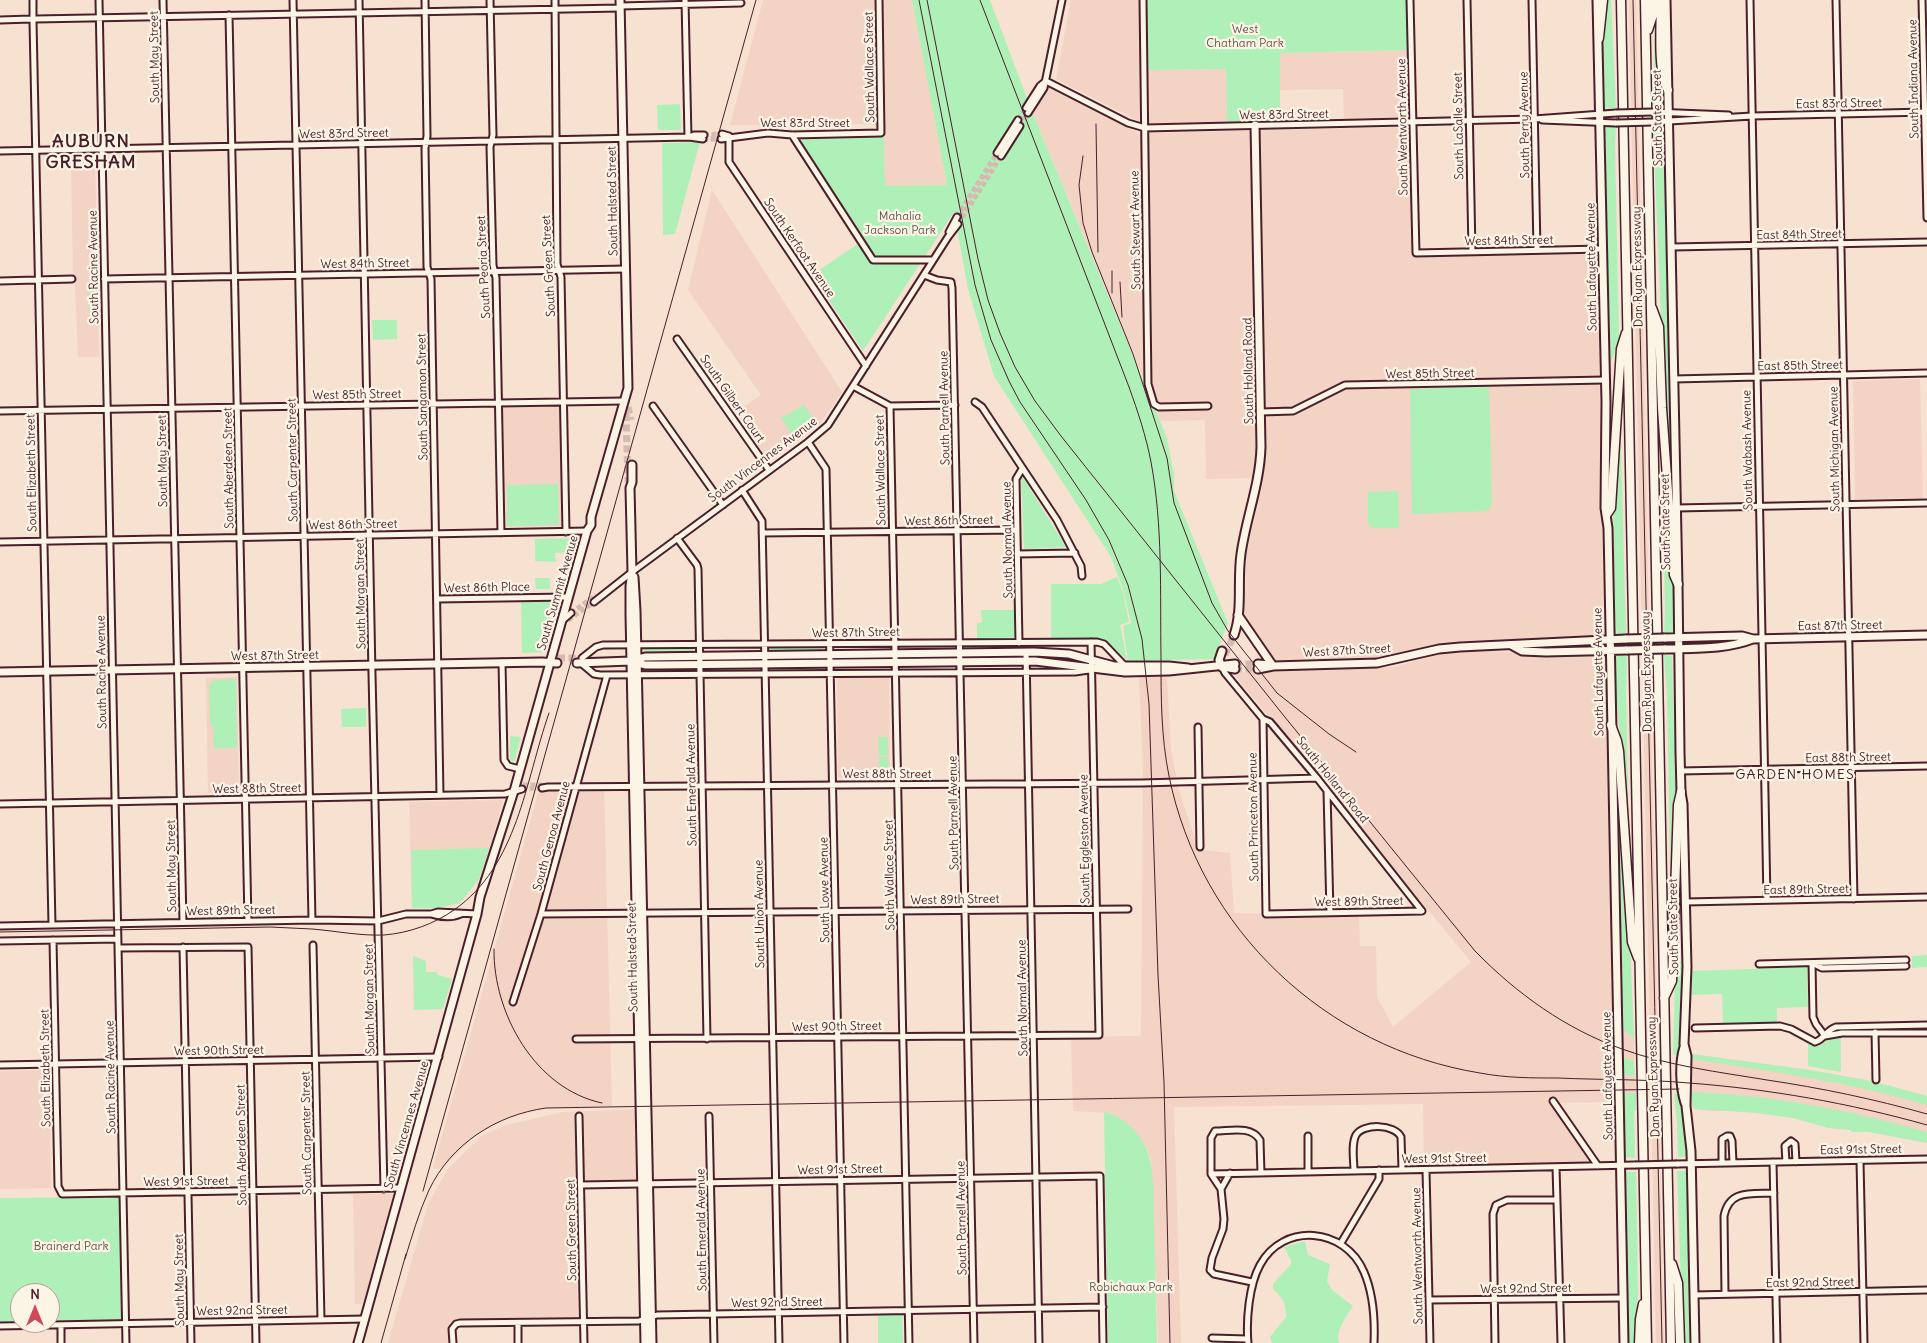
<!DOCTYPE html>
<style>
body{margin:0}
#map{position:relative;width:1927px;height:1343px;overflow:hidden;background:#f7e1d1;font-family:Delius,sans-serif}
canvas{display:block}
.north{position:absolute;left:10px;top:1283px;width:50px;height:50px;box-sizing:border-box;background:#fcf5e5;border:1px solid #b59f9b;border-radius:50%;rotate:0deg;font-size:14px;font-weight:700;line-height:20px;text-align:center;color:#4a1f2b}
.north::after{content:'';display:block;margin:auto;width:18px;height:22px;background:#d1495b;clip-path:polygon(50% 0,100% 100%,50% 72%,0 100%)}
</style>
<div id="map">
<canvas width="1927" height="1343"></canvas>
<div class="north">N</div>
</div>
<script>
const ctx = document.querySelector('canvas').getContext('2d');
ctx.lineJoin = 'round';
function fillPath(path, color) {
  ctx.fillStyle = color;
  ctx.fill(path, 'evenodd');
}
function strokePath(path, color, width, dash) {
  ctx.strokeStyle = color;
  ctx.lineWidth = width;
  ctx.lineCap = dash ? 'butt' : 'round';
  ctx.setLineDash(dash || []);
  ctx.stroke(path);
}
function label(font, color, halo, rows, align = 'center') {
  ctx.font = font + ' Delius,sans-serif';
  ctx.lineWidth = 4.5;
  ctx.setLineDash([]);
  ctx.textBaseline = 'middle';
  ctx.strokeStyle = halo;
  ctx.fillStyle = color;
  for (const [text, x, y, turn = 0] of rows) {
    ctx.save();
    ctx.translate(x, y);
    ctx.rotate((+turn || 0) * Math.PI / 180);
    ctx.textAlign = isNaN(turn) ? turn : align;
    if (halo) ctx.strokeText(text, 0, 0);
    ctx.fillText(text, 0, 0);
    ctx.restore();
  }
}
fillPath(new Path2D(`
 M763,0H912L947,185L885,186L884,136L873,124L730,125Z
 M1071,0H1139L1142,123L1056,79Z
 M1629,0H1636L1664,1343H1656Z
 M1409,50L1411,117L1344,119L1343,89L1280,90V53Z
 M1226,69L1227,122L1148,123L1147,70Z
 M1049,87L1141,134L1148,133L1411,127L1414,251L1597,248L1604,637L1455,642L1379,657L1272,662L1242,618L1245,606L1246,557L1264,478L1206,479L1205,420L1158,421L1147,393V387L1033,114Z
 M95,155L99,357H78L75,284L73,277L71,156Z
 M712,190L842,392L819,425L769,462L736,412L761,395L688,290Z
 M1920,379L1923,498L1855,499L1853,381Z
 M560,405L562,526L506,527L503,406Z
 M1489,651L1558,656L1605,655L1614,978H1610L1611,985L1613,1102L1549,1103L1590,1158L1589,1162L1424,1166L1423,1104L1174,1107L1181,1343H1158L1151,1159L1146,1147L1129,1125L1111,1113L1073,1111L1071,1037L1141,1036L1143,775L1139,677H1167L1171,750L1180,794L1199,850L1230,853L1234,913L1359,916L1360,946H1376L1377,997L1393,1027L1471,962L1233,673L1377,668L1394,667L1440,654Z
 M237,677L239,793H208L206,678Z
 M889,677L890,777L838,778L837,678Z
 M604,789L612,1106L546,1108L506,1118L475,1136L441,1169L433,1168L539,790Z
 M503,800L486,860L479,879L460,903L435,908H412L409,802Z
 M1622,1029L1634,1038V1061L1622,1057Z
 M1691,1054L1810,1070L1867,1080L1927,1096V1143L1869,1132H1851V1130L1829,1128L1793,1118L1741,1111H1709L1694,1109L1692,1105Z
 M49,1070L51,1188L0,1189V1071Z
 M1623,1075L1635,1076L1636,1093H1623Z
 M637,1109L638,1179L574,1181L578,1319L450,1322V1343H388L428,1204L448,1169L481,1136L506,1125L563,1112Z
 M353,1194H393L363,1304H355Z`), '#f3d3c3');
fillPath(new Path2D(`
 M912,0H990L1033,114L1167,438L1174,474V491L1228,623L1214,659L1128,661L1123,626L1131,623L1124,592L1111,557L994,376L968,289L954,212L863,351L812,275L865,239L801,141L803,138L884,136L885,186L947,185Z
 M1145,0H1408L1409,50L1280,53V120L1227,122L1226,69L1147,70Z
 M1605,0H1611L1616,108H1605L1603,54Z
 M1655,0H1658L1664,108H1653Z
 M680,104L681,130H658L657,105Z
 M1653,126L1666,127L1674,524L1664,389Z
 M1605,127H1616L1615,144L1619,337C1618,350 1610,359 1609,371L1603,130Z
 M700,142L675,234L663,235L662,143Z
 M89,289H95L96,314L89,313Z
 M372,320H397V339L373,340Z
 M1489,386L1492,505L1487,511L1412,514L1410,389Z
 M804,405L816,423L795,439L781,418Z
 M1620,408L1626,635H1617L1615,617L1613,505Z
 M1662,456L1673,584L1674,633L1664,634L1665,610Z
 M1021,478H1023L1066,547L1024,549Z
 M558,484L559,525L507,526V485Z
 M1398,491L1399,528H1372L1368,523V492Z
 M576,538L572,552L555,553L556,562L535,561V539Z
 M1117,577L1123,592L1129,622L1120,625L1127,660L1105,640L1051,639V584H1101Z
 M535,578H550V589H536Z
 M521,600H559L544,652L522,653Z
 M981,610H1014V640L977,641V624L982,622Z
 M644,647H693V652H644Z
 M771,647H823V651L771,652Z
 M1664,655L1672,656L1676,817L1671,915L1667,694Z
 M1616,656H1627L1626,691L1629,835L1613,659Z
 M771,666H823V671L771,672Z
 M644,668H694V672L644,673Z
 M236,679L237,748H214L213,725H210L209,685L215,680Z
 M366,708V727H342L341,709Z
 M510,736L521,737L514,762L510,760Z
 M878,737H888V755L879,756Z
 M879,757H888L889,775H879Z
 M1616,777H1618L1630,942L1634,1038L1622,1029Z
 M489,848L479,879L460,903L435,908H412L411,850Z
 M1927,955V967L1912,968V956Z
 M413,956L426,961V972H436L438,975L452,979L443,1009L414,1010Z
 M1683,956V981L1679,1049L1677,1055L1673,1054L1675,974Z
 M1807,967L1808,1007L1777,1008V1023L1723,1024L1722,994L1692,995V971Z
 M1841,1036V1070L1840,1072L1808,1066V1043L1818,1046L1834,1037Z
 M1691,1054L1810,1070L1876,1082L1927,1096V1105C1850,1082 1771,1071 1691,1059Z
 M1622,1057L1634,1061L1635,1076L1623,1075Z
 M1692,1092C1771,1095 1850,1110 1927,1132V1143L1869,1132H1851V1130L1829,1128L1793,1118L1758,1113L1694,1109L1692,1105Z
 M1623,1093H1636V1111H1634L1635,1158L1624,1157Z
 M1674,1093L1680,1094L1687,1156L1678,1157L1677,1124Z
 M1104,1112C1122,1115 1139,1132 1146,1148C1156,1171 1153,1200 1154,1224C1155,1264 1156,1303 1157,1343H1108Z
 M1677,1171H1688L1691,1343H1683Z
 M1626,1172H1636L1638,1292L1636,1343H1628Z
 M120,1197L123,1317L121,1321L50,1322V1293H20V1323L0,1322V1198Z
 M1305,1241L1308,1255L1330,1264L1327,1281L1332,1290L1353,1306C1347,1316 1335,1331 1339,1343H1272L1270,1337L1286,1317C1286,1303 1283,1298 1273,1289V1284L1291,1264V1260L1284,1247Z
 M878,1313H902L903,1343H878Z`), '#aff0b9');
strokePath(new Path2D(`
 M1018,120L1026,108
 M1020,126L1028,113
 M704,135L722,134
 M703,139H721
 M957,217L997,153
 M958,224L1001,156
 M571,613L596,595
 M568,620L594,602
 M523,785H543
 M522,789L542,788`), '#d4bab0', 5, [5, 2.5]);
strokePath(new Path2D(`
 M628,407L631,420
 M626,414L628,482
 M1225,655L1234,635
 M558,658H579
 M1235,664H1258
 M1235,669H1258`), '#d4bab0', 7, [7, 3.5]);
const minor = new Path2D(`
 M33,0V16
 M99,0L126,1343
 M163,0L183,922
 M293,0L312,920
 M359,0L372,674L384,1189
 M425,0L427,136L425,148L427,267L431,279L440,795
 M490,0L493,135L490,147L493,265L496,278L501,533
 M555,0L557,264L561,277L566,532
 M685,0L688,137
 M1143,0L1148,384L1154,404L1159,407L1208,406
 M1410,0L1416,253L1602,249
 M1467,0L1472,252
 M1532,0L1537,250
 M1750,0L1767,900
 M1836,0L1854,899
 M1922,0L1927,218
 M620,6L741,3
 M229,15L248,921
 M36,19L620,8
 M0,20L31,19
 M33,21L52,925
 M1046,81L1128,123L1145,128L1534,119L1616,113
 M1026,108L1040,86L1046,81
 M1653,112L1729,115
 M1028,113L1044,88L1062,0
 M1542,120L1616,123
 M1653,122L1752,116L1927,112
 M722,134L729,136
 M792,135L873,260H933
 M729,136V162L866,366
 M689,137L694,135H704
 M721,139L768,133L792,135L881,133L879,0
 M0,151L689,137L703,139
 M997,153L1018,120
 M1001,156L1020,126
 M949,232L957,217
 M1672,247L1927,242
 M924,275L937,280L951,282L952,288L974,1343
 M104,279L626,269
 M0,281L72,279
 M677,339L769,470
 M1674,379L1927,373
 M853,386L890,406L955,405
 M975,402L982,407L1057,520L1081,566L1082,576
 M653,406L723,505
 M890,406L909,1343
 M0,411L623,401
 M1261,412L1293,411L1345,385L1605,380
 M808,442L826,469L844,1343
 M742,490L762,521L779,1343
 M1676,508L1927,503
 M762,533L1017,530
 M677,538L697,565L698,569L707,1039
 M0,542L587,531
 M1017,554L1075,553
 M437,599L568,597
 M594,602L632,572L808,442L828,425L948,237L958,224
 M562,621L571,613
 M1019,643L1016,479L1022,469
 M1026,652L1039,1343
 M582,658L596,647L603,645L1097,642L1104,644L1125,666
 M502,662L504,760L508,766L520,769
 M581,663L594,674L600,675L1075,672L1089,670
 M1222,667L1225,673L1263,719L1270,722L1317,778L1422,911
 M1263,719L1266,914L1422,911
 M1198,727L1200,847
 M1680,771L1927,766
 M542,788L548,787L1142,783L1317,778
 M1327,791L1330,913
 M0,804L505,794L522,789
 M1685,902L1927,897
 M431,914C440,917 452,918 461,914
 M541,914L1128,909
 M0,926L312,920L378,921L406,914H431L438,912L477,914
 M53,940L58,1186L62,1194L401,1188
 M0,941L118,939
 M313,945L321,1320
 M183,947L191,1343
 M118,948L248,947L256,1343
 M1812,963L1822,968L1906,966
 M1812,963L1813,1017L1816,1024L1825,1036
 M1759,964L1906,960
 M513,1002L541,914L607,675
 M1695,1028L1780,1026L1791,1029L1815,1042C1825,1039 1826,1030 1836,1027L1927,1025
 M1875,1032L1876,1080
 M1825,1036L1842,1033H1927
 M576,1039L1099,1035L1091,642
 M0,1065L439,1057
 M1553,1101L1598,1166
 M579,1116L584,1343
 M709,1116L714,1343
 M1308,1136V1172
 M1860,1161L1864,1343
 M1773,1162L1777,1343
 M1786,1162L1785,1146L1791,1141L1795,1144L1796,1162
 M1722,1163V1139L1727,1136H1730L1732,1141L1733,1163
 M1677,1164L1927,1159
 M1556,1167L1561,1343
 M1426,1170L1430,1343
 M1354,1171C1354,1161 1351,1144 1356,1135C1363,1123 1395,1124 1401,1137L1402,1170
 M1211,1174L1635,1165
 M581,1185L1100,1176L1103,1343
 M1221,1189L1230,1173
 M1341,1243L1379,1179V1170
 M1252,1282L1214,1274L1210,1270L1212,1258L1223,1229L1224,1219L1221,1189L1211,1174V1138L1215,1131C1230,1131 1251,1125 1260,1140L1261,1173
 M1725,1294L1724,1216C1729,1189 1752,1194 1774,1193
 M1694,1295L1927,1290
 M1429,1300L1623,1298
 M518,1323V1343
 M61,1325V1343
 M0,1326L365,1319
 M1212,1338L1247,1339
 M453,1343L452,1329L456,1324L460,1323L639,1321L657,1315L1103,1307
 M1248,1343C1246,1320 1249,1285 1260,1265C1283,1222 1345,1227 1364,1272C1373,1293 1375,1320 1374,1343
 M1495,1343L1493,1214L1496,1205L1507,1200H1557`);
const major = new Path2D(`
 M1597,0L1606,402L1605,508L1608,528C1612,800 1620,1071 1624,1343
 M1666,0L1678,584L1680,752L1681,792L1683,804L1687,967L1684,1044L1687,1056L1686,1106L1691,1151L1695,1343
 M632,465V482L630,488L632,572L630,586V614L645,1343
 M634,577L636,611L652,1343
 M1238,615L1273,666
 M1234,635C1243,609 1237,581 1241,554C1246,518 1260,484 1261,447L1255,125
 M1664,638L1742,636L1753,639L1927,635
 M1511,645L1522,651L1546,652L1627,650
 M1664,649C1693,648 1725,650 1753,639
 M1222,651L1219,660L1222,667
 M635,662L645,665H658L1035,661L1125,672L1169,671L1235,664
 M577,663L631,661L645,657L1034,652L1069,654L1114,666H1169L1188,668
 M1258,664L1270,665
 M1223,667L1235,669
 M1258,669L1273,666L1377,663L1439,649L1460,647L1626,639
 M0,672L542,662L557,663
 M1684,1047C1679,1063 1680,1087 1685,1103
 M358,1343L477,914L480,897L514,791L587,531L591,525V517L628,388L620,0`);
const highway = new Path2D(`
 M1621,0L1647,1343
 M1645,0L1671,1343
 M1661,0C1661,23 1657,72 1668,90
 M1648,30L1653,15V0
 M1599,38L1603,0
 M1652,308L1659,327L1662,408L1674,575L1678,584
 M1607,514L1611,508L1621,349L1626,333
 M1611,725L1617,741L1619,751L1632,942L1638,958
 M1664,998L1672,981L1678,805L1681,792
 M1672,1264L1678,1283L1680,1343
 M1639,1343L1640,1319L1643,1304`);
strokePath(minor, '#4a1f2b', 9);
strokePath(major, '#4a1f2b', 11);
strokePath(highway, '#4a1f2b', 11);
strokePath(minor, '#fcf5e5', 5);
strokePath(major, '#fcf5e5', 7);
strokePath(highway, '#fcf5e5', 8);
strokePath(new Path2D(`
 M919,0L975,285L991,340L1009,381L1020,402L1086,500L1109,540L1128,585L1142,639L1149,704L1158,975L1164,1082L1170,1343
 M927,0L978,259L988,300L1000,333L1015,367L1035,401L1061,436L1280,711L1475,951C1517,994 1566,1029 1622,1049C1669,1066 1719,1072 1767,1080C1821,1088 1874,1099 1927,1114
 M980,0L1129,387C1138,412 1146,436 1151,462C1163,526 1160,593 1161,658C1161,697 1161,737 1169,776C1200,929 1325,1048 1480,1073C1506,1078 1532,1078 1558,1078C1602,1080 1645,1079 1689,1083C1769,1089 1849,1103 1927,1125
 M1633,0L1662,1343
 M1096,124L1098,252
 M1083,156L1079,185L1083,223L1092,252L1133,354L1167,458L1174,503L1212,603L1228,631L1277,693L1329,734L1356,752
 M1112,271V293
 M1120,282L1122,317
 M0,932L270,927C284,928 298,928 312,929C336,931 360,936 384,935C409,933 434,924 454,910C518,865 525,782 549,713
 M494,949C493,1013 535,1089 602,1103
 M423,1191L756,0
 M405,1259C412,1236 419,1212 429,1190C451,1144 496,1115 546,1108L1679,1089
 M381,1343L406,1254`), '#4a1f2b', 1);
const minorBridge = new Path2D(`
 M1616,113L1653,112
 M1616,123L1653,122
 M1635,1165L1677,1164`);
const majorBridge = new Path2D(`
 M1626,639L1664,638
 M1627,650L1664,649`);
strokePath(minorBridge, '#4a1f2b', 9, []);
strokePath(majorBridge, '#4a1f2b', 11, []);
strokePath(minorBridge, '#fcf5e5', 5);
strokePath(majorBridge, '#fcf5e5', 7);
label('12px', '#63534e', '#fcf5e5', [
 ["West",1245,30],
 ["Chatham Park",1245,44],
 ["Mahalia",900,217],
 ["Jackson Park",900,231],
 ["Brainerd Park",71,1247],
 ["Robichaux Park",1131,1288]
]);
label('12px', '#4a1f2b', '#fcf5e5', [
 ["South May Street",155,57,-91],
 ["South Wallace Street",870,67,-91],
 ["South Indiana Avenue",1914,79,-91],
 ["East 83rd Street",1839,104,-1],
 ["West 83rd Street",1284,115,-1],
 ["South State Street",1658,118,-91],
 ["West 83rd Street",805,124],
 ["South Perry Avenue",1525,125,-91],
 ["South LaSalle Street",1459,126,-91],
 ["South Wentworth Avenue",1403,127,-91],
 ["West 83rd Street",344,134,-1],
 ["South Halsted Street",613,201,-91],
 ["South Stewart Avenue",1136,230,-91],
 ["East 84th Street",1799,235,-1],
 ["West 84th Street",1509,241,-1],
 ["South Kerfoot Avenue",799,248,56],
 ["West 84th Street",365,264,-1],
 ["South Green Street",549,266,-93],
 ["South Racine Avenue",94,267,-91],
 ["South Peoria Street",484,267,-93],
 ["South Lafayette Avenue",1592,267,-91],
 ["Dan Ryan Expressway",1638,267,-91],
 ["East 85th Street",1800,366,-1],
 ["South Holland Road",1249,371,-91],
 ["West 85th Street",1430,374,-1],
 ["West 85th Street",357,395,-1],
 ["South Sangamon Street",423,397,-91],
 ["South Gilbert Court",732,399,55],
 ["South Parnell Avenue",945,408,-91],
 ["South Michigan Avenue",1835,449,-91],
 ["South Wabash Avenue",1748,450,-91],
 ["South Carpenter Street",293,460,-91],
 ["South Vincennes Avenue",763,460,-37],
 ["South May Street",163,461,-91],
 ["South Aberdeen Street",229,468,-91],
 ["South Wallace Street",881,470,-91],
 ["South Elizabeth Street",32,473,-91],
 ["West 86th Street",949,521,-1],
 ["South State Street",1666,522,-91],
 ["West 86th Street",353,525,-1],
 ["South Normal Avenue",1008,540,-91],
 ["West 86th Place",487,588,-1],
 ["South Summit Avenue",558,593,-74],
 ["South Morgan Street",361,594,-91],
 ["East 87th Street",1840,626,-1],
 ["West 87th Street",856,633,-1],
 ["West 87th Street",1347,651,-3],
 ["West 87th Street",275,656,-1],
 ["South Racine Avenue",102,672,-91],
 ["South Lafayette Avenue",1599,672,-91],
 ["Dan Ryan Expressway",1647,672,-91],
 ["East 88th Street",1848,758,-1],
 ["West 88th Street",887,775],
 ["South Holland Road",1332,780,51],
 ["South Emerald Avenue",692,785,-91],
 ["West 88th Street",257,789,-1],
 ["South Parnell Avenue",954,813,-91],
 ["South Princeton Avenue",1254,817,-91],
 ["South Genoa Avenue",552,836,-75],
 ["South Eggleston Avenue",1085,839,-91],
 ["South May Street",172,866,-91],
 ["South Wallace Street",890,875,-91],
 ["South Lowe Avenue",825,890,-91],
 ["East 89th Street",1806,890,-1],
 ["West 89th Street",955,900,-1],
 ["West 89th Street",1359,902,-1],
 ["West 89th Street",231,911,-1],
 ["South Union Avenue",760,914,-91],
 ["South State Street",1674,927,-91],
 ["South Halsted Street",633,957,-91],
 ["South Normal Avenue",1023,998,-91],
 ["South Morgan Street",370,999,-91],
 ["West 90th Street",837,1027,-1],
 ["West 90th Street",219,1051,-1],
 ["South Elizabeth Street",46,1068,-91],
 ["South Lafayette Avenue",1608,1076,-91],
 ["South Racine Avenue",111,1077,-91],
 ["Dan Ryan Expressway",1654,1077,-92],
 ["South Vincennes Avenue",407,1125,-74],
 ["South Carpenter Street",307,1133,-91],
 ["South Aberdeen Street",242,1145,-91],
 ["East 91st Street",1861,1150,-1],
 ["West 91st Street",1444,1159,-1],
 ["West 91st Street",840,1170,-1],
 ["West 91st Street",186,1182,-1],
 ["South Parnell Avenue",962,1218,-91],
 ["South Green Street",572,1230,-91],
 ["South Emerald Avenue",702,1230,-91],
 ["South Wentworth Avenue",1418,1256,-91],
 ["South May Street",180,1280,-91],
 ["East 92nd Street",1810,1283,-1],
 ["West 92nd Street",1526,1289,-1],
 ["West 92nd Street",777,1303,-1],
 ["West 92nd Street",242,1311,-1]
]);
ctx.letterSpacing = '1px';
label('14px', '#4a1f2b', '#fcf5e5', [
 ["GARDEN HOMES",1795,775]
]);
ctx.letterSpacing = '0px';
ctx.letterSpacing = '1px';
label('bold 18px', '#4a1f2b', '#fcf5e5', [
 ["AUBURN",91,142],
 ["GRESHAM",91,163]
]);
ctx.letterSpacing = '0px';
</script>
